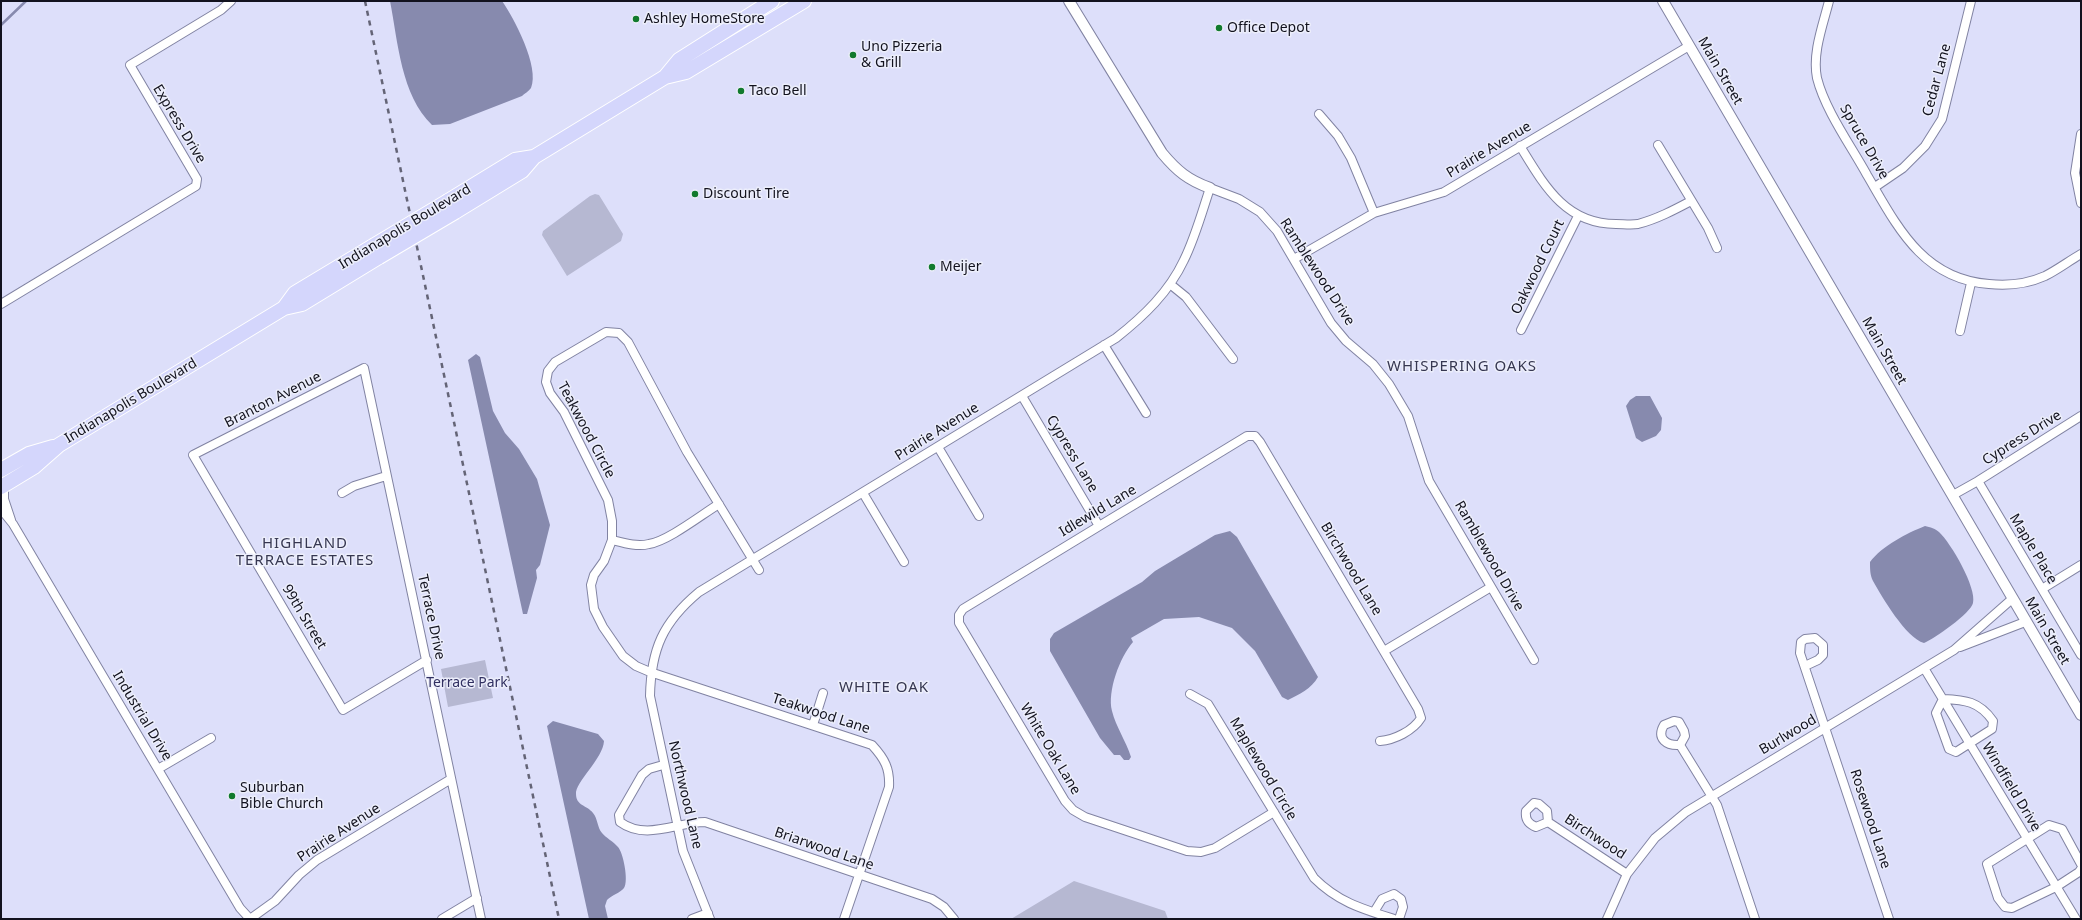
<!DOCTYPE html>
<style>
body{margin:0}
#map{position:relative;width:2082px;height:920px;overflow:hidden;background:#dddffa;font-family:"Noto Sans",sans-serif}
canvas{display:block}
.frame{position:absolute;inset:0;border:2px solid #12121e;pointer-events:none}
</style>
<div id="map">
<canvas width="2082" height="920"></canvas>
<div class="frame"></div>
</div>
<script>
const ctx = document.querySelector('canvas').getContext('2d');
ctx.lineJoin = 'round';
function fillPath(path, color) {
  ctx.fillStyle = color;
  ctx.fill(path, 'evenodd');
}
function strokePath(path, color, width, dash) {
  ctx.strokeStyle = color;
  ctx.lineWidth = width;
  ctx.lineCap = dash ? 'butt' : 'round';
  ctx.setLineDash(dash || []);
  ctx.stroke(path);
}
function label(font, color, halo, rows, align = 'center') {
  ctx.font = font + ' "Noto Sans",sans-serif';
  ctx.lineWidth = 3;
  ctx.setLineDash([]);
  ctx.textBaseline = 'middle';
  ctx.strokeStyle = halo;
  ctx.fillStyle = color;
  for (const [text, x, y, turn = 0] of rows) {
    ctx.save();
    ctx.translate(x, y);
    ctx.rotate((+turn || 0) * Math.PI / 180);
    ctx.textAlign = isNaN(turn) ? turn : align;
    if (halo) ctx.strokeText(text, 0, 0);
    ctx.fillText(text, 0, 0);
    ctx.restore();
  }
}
fillPath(new Path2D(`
 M595,194L599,195L623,234L621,241L567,276L542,235L543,231L590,196Z
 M485,660L493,698L448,707L441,669Z
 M1074,881L1165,911L1168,919H1011Z`), '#b6b8d2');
fillPath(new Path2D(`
 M390,1H502C514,18 540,67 531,88C529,91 524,94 522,96L450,124L432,125C401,95 398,42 390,1Z
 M476,354L480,357L493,411L505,433L519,449L537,479L550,525L540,565L536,570L537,578L527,614H523L468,360Z
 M1636,396H1650L1662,418L1661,430L1656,436L1642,442L1636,438L1626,406L1630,400Z
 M1925,526C1930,527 1936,529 1939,532C1951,543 1977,588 1973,603C1971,613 1934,639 1924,643C1906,638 1882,597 1873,581C1870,575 1870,569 1870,562C1882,546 1907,533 1925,526Z
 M1230,531L1237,537L1318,677C1311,689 1300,694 1288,700L1282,697L1255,651L1232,628L1199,617L1164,619L1131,638L1133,642C1120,657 1107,691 1112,711C1116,727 1126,741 1131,757L1129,760H1124L1120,755H1114L1100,738L1050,651V639L1054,633L1142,582L1155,571L1215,535Z
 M553,721L598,734L604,741C603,759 575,782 576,794C576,806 587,805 593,813C598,819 597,827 602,833C606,838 613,841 618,847C623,852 629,881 624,888C620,893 612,895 607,900L605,906L608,919H589L547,726Z`), '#878aae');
strokePath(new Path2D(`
 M1,25L26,1`), '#878aae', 2.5);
const minor = new Path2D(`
 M1829,1C1823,25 1812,53 1817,78C1825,110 1851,146 1867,175C1897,226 1922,279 1989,284C2008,286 2027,284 2045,276C2057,270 2069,261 2081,254
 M1319,114L1338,136L1351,158L1374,213
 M2081,134L2075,173L2081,203
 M1658,145L1708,228L1717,248
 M1520,146C1544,185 1565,224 1616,224C1623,224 1631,225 1638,224C1657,219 1674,210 1691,201
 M1875,187L1903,168L1925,146L1942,119L1971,1
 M1294,259L1374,213L1444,192L1689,46
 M1170,284L1186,297L1233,359
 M1,304L196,186L197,179L130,65L221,10L231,1
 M1521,330L1578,216
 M1960,331L1971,283
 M1104,345L1146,413
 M1022,396L1099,526
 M938,447L979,516
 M1978,481L2081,416
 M4,485V499L11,520
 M342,493L354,486L386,476
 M863,493L904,562
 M1953,495L1978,481L2081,655
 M1,509L13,524L240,908L250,919
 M612,540C624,543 637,547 649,544C668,541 701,515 719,504
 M759,570L687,452L628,342L619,333L606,332L555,362L548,371L546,382L550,393L564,412L608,500L612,521V540L604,561L594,575L591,585L594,609L603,627L623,656L636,666L650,672L872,745C885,759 890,769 889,787L844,919
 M2042,589L2081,565
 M1960,647L2025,622
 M1384,651L1491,587
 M427,660L343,710L193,455L364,368L481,919
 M1805,666L1818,660L1823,655V645L1815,638L1805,639L1801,642L1800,653L1889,919
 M1924,668L2076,919
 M1190,694L1208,704L1314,878C1338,902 1362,909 1394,919
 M1943,699C1965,700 1979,701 1993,721L1992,729L1956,752L1949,749L1936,713Z
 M813,725L823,693
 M1680,745C1667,746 1656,739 1664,725L1674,721L1679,722L1684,731L1685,736L1680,745L1717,805L1755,919
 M663,765L649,769L642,775L619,815L620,822C646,841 677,822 705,822L932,899L944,907L954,919
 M158,769L211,738
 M1274,812L1215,848L1201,852L1187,851L1085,817L1073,810L1065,801L959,623V615L963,609L1247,436H1255L1260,442L1418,709L1421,718C1413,731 1394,740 1380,741
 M1548,822L1547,811L1539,804L1534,803L1526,811C1525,819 1528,824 1536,827L1548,822L1627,874
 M2081,864L2062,829L2049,825L1987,864L1998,898L2005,907L2012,908L2056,887L2079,872L2081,869
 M1374,912L1382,899L1394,894L1401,899L1403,907L1399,919
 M250,919L275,901L299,875L317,860L451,779
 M442,919L477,898
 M692,919L708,913
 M710,919L683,851L650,696C651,649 663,622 699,592L1116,338C1144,316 1169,292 1184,260C1195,238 1202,212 1210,188L1239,199L1260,212L1277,231L1331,323L1346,341L1373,364L1389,384L1408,416L1429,481L1534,660
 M1607,919L1627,874L1655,838L1686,812L1954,650L2012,599`);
const tertiary = new Path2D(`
 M1069,1L1162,153C1177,171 1188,180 1210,188
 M1663,1L2081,715`);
const trunk = new Path2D(`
 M665,77L686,72L804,1
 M448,201L515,160L534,157
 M455,212L522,171L534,157L665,77L679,60L772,1
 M284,308L295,293L373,246
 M1,470L29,454L53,447
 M1,487L34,467L59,445L284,308L302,304L379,257`);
strokePath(minor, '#8183a2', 10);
strokePath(tertiary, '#8183a2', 12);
strokePath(trunk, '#fff', 16);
strokePath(minor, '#fff', 8);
strokePath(tertiary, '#fff', 10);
strokePath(trunk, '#d4d6fc', 14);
strokePath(new Path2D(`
 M365,1L559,919`), '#646476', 2.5, [5, 5]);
const trunkBridge = new Path2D(`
 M373,246L448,201
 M379,257L455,212`);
strokePath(trunkBridge, '#fff', 16, []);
strokePath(trunkBridge, '#d4d6fc', 14);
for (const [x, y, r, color] of [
 [636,19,4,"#117a2d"],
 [1219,28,4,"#117a2d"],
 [853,55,4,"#117a2d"],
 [741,91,4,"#117a2d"],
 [695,194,4,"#117a2d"],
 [932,267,4,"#117a2d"],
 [232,796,4,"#117a2d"]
]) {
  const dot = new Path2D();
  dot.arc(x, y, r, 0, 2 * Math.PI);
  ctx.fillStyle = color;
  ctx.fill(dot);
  strokePath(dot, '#eceefb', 1.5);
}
label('14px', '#12121e', '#eceefb', [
 ["Ashley HomeStore",644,19],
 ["Office Depot",1227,28],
 ["Uno Pizzeria",861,47],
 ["& Grill",861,63],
 ["Taco Bell",749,91],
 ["Discount Tire",703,194],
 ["Meijer",940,267],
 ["Suburban",240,788],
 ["Bible Church",240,804]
], 'left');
label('14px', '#12121e', '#eceefb', [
 ["Main Street",1720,71,60],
 ["Cedar Lane",1937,80,-75],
 ["Express Drive",179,124,59],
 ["Spruce Drive",1864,142,60],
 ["Prairie Avenue",1489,150,-31],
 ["Indianapolis Boulevard",405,227,-31],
 ["Oakwood Court",1538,267,-64],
 ["Ramblewood Drive",1317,272,57],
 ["Main Street",1884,351,60],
 ["Branton Avenue",273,400,-27],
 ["Indianapolis Boulevard",131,401,-31],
 ["Teakwood Circle",586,430,62],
 ["Prairie Avenue",937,432,-32],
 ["Cypress Drive",2022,438,-32],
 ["Cypress Lane",1072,454,59],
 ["Idlewild Lane",1098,511,-31],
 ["Maple Place",2033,549,59],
 ["Ramblewood Drive",1489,556,60],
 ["Birchwood Lane",1351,569,59],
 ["99th Street",304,617,59],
 ["Terrace Drive",431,617,78],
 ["Main Street",2047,631,60],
 ["Teakwood Lane",821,714,18],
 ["Industrial Drive",142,716,59],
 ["Burlwood",1788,735,-31],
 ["White Oak Lane",1050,749,59],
 ["Maplewood Circle",1263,769,59],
 ["Windfield Drive",2011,787,59],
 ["Northwood Lane",685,795,77],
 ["Rosewood Lane",1870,819,72],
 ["Prairie Avenue",339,833,-33],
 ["Birchwood",1595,837,33],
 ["Briarwood Lane",824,849,19]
]);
label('14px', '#313061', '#eceefb', [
 ["Terrace Park",467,683]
]);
ctx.letterSpacing = '1px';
label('15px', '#363751', '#eceefb', [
 ["WHISPERING OAKS",1462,367],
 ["HIGHLAND",305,544],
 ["TERRACE ESTATES",305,561],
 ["WHITE OAK",884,688]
]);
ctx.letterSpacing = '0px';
</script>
